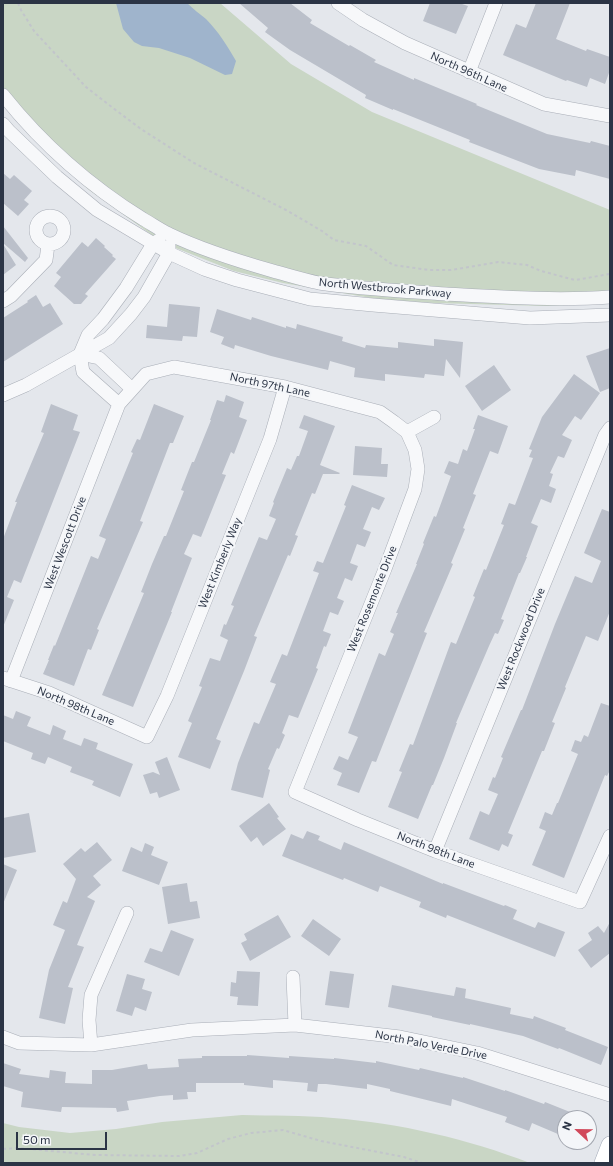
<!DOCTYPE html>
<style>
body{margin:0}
#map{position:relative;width:613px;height:1166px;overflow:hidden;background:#e4e7ec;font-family:Commissioner,sans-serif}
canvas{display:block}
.frame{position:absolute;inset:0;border:4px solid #2b3445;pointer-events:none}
.north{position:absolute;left:557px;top:1110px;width:40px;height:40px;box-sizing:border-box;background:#f4f6f9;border:1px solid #a4a8b1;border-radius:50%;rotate:292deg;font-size:11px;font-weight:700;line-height:16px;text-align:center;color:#2b3445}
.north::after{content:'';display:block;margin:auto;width:14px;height:18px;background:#d1495b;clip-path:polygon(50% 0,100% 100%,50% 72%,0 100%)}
.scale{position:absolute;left:16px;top:1132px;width:91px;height:18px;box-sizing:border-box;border:2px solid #2b3445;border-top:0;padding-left:5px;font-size:12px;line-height:14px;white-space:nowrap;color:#2b3445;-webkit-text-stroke:3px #f4f6f9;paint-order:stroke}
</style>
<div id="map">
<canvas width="613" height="1166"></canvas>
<div class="frame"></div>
<div class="north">N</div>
<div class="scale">50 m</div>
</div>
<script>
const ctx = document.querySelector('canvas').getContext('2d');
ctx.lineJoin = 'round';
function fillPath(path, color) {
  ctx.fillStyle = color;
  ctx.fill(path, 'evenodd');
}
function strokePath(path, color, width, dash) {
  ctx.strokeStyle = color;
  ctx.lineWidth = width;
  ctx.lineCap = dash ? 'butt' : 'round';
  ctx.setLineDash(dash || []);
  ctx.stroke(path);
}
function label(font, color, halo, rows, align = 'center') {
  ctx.font = font + ' Commissioner,sans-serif';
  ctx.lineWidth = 4;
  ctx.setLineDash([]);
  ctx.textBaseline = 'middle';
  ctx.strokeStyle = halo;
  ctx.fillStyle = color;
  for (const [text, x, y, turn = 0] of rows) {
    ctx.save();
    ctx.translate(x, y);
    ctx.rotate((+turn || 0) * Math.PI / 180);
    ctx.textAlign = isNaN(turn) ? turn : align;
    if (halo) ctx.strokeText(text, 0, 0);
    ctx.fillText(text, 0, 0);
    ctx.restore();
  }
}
fillPath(new Path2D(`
 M3,3H220L291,64L372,112L610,210V303L545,306L434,303L377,299L283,283L234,271L163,243L89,190L64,168L16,120L3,104Z
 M242,1115C272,1116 302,1115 333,1118C399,1123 468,1139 530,1163H3V1123L19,1127L70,1133L116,1129L162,1122Z`), '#c9d6c5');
fillPath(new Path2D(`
 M116,3H187C193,9 200,14 206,19C218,31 228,47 236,61L232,74L225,75L190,58L159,48L142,46L134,42L123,29Z`), '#9fb4cc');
fillPath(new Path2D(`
 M239,3H290L312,20L310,23L349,46L350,45L376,60L374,62L414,80V78L477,104L476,105L547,134L590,143L591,141L610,146V179L576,170L575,176L539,169L469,142L470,140L393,109V110L365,98L366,95L290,50L265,32L268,28Z
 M430,3H459L468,6L456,34L423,21Z
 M536,3H570L556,39L586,51L587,49L610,57V70L605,84L590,78L587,87L567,80L566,81L503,55L516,24L526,28Z
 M3,173L10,179L14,175L32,191L24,200L29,204L18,216L3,203Z
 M3,226L28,258L25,262L3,243Z
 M96,238L105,246L104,247L113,255L112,256L116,259L85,294L88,296L81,304H74L54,286L61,277L56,273L82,242L88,247Z
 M3,244L16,265L3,275Z
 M36,295L43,307L50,303L63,324L3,362V318L28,302L27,301Z
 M169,304L200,307L197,337L183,336L182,341L146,338L147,325L167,327Z
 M217,309L251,320L252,317L286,328V326L296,329L297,324L343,337L342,341L365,348L366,345L398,348V342L434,346V339L463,342L460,378L446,359L444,376L425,374L424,378L385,374V381L354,377L355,368L330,361L328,370L271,356L235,345L234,349L221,344L224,337L210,332Z
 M610,348V388L600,392L586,356Z
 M494,365L511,390L482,411L465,386Z
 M574,374L600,393L581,420L575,416L562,435L572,440L564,458L558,456L550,473L553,474L549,486L556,489L551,503L541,499L531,523L538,526L526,557H527L520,573H519L501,619L504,620L498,634L495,633L489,646L456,723H457L444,758L433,785H432L418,819L388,807L402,772L399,771L410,744L413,745L451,642L456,644L475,597L473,596L484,569L486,570L504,525L501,524L509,503L515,505L533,458L529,457L532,450L529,449L542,417Z
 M226,395L244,402L239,417L247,420L234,454L231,452L222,474L226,475L201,537L193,534L184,554L192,558L171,612H172L133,707L102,695L144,593L141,592L152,564L164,536H166L184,491L181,490L192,462H194L211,420H210L217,400L224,402Z
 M51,404L78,415L73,430L80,432L21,583L14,580L7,597L14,600L3,627V539L17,502H15L44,433L41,432Z
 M154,404L184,416L173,443H170L140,521L143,522L97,629L99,630L91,650L88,649L74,686L43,674L49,660H48L54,645L55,646L91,556L98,559L106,539L99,536L133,453L131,452L137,439L140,440Z
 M304,415L335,426L320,465L340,473L339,474H323L315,494L312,493L295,535L298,536L290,556L288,555L254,636L257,637L244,671L216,739L221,741L210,769L178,757L192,723L188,721L202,687L199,686L210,658L220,661L228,640L220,636L224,624L226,625L234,606L231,605L254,549L259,537L267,540L276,519L269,516L274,503L273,502L287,468L291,470L297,456H299L308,431L299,428Z
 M478,415L508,426L498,454L490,451L473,494L476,495L463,528L465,529L451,563L453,564L424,632L427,633L376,762L372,761L359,793L337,785L342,773L333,769L339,756L348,760L358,737L348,733L379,653L385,656L394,634L390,632L398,613H396L417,564H416L424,544L423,543L434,516L436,517L451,476L444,473L449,461L458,464L463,449L467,451L475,429H473Z
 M355,446L382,448L381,464H388L387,477L353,475Z
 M352,485L385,498L379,510L372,507L363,529L371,532L365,547L357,544L350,563L358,566L352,581L345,578L337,598L344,601L338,615L330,612L323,631L331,634L326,647L324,646L316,668L318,669L298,718L289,715L282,733L285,735L279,749L277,748L268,769L270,770L263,798L231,790L238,763L254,722L259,724L276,684L270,682L282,654L287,656L319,573L313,571L317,561L323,563L346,506L344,505Z
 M602,509L610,512V611L598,641L586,636L565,687L566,688L552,722L555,723L544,751H542L508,833L513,835L508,847L502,844L499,851L469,839L480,811L489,815L498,794L488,790L493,777L495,778L503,758L501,757L521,710H522L555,624L575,576L592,583L601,561L584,553Z
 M601,703L610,706V770L607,776L605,775L564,878L532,865L546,831L539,828L545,812L552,815L557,803H558L578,754L571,751L575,740L581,742L584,735L588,737Z
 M16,711L31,717L27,726L50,735L53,725L66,731L63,739L81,746L84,738L98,743L96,749L133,764L120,797L92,785L94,781L70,772L72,767L48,757L45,764L31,759L33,753L3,741V715L13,719Z
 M167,757L180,790L159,798L157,792L150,794L143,775L153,772L160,775L155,762Z
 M269,803L279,817L277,818L286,829L263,846L257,837L251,842L239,826Z
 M29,813L36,852L3,858V818Z
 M307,831L320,836L318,840L341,850L344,842L443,884V883L504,906L505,905L517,910L513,919L535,928L538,922L565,932L555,957L447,915L446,918L419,907L421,902L380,886L378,892L344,878L343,880L282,856L291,834L303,839Z
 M97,842L112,860L93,876L101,885L87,897L95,901L77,945L84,947L68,987L73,988L65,1024L39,1018L49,970L65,930L53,925L63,901L67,903L76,879L63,864L81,848L85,852Z
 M145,843L154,847L151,855L168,862L159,885L122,871L131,847L142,852Z
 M3,864L17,870L3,904Z
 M187,883L190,902L197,901L200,918L168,924L162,887Z
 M278,915L291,937L250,961L241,943L247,940L244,934Z
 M313,919L341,939L329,956L301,936Z
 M610,922V953L591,968L578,950L592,940L588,933L598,926L604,933Z
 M171,930L194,939L179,976L144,962L150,948L162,952Z
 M237,971L260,972L258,1006L237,1005L238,997L230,996L231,982L236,983Z
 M330,971L354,974L349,1008L325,1005Z
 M127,974L145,979L142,989L152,992L146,1011L135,1007L132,1016L116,1011Z
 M392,985L454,996L456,987L466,989L465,998L511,1008L510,1014L533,1019L534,1016L566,1028L565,1030L608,1047L601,1065L559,1048L558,1049L523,1036L470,1024V1025L432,1017V1016L388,1007Z
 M247,1055L289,1058V1056L334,1059V1058L376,1063V1061L419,1070L420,1068L463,1078V1077L505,1091V1090L544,1104L545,1102L585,1118H565V1137L532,1123L529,1131L505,1122L507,1117L452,1099L451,1106L390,1091V1089L367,1084V1089L326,1084H318L317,1092L307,1091L308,1083L273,1080V1088L244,1085V1083H196V1092H187L188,1099L173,1100V1095L160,1096L127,1101L129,1110L117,1112L116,1108L62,1107L61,1112L21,1107L23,1092L3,1086V1063L21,1069L19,1074L49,1078L50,1070L66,1072L65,1083L92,1084V1070H112L147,1064L148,1069L179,1067L178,1059L202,1058V1056H247Z`), '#bbc0ca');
const minor = new Path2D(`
 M338,3L363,20L405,43L544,104L610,116
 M469,72L496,3
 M3,95C42,144 90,186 143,219C152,224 160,230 169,234C202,250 238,261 273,271C288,275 304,280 319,283C361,289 404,291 446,294C499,297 557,301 610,297
 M3,124L9,131L57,177L97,210L169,253L204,269L237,280L310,299L373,305L530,318L610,315
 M36 230a14 14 0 1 1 28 0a14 14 0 1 1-28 0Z
 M3,301L11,296L46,260L48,245
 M80,354L88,335L103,319L126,288L153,244L159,240
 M80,354L83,372L119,404
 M80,354L99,358L132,389
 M3,395L26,385L109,338L131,314L144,297L169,253V246
 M407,432L434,417
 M3,678L49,693L147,737L167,696L270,439L285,387
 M11,681L119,404L146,374L174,367L285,387L380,412L394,422L407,432L415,450L418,469L415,489L385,569L295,792L358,820L435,851L580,902L610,836
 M435,851L605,435L610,428
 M293,977L295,1025
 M3,1037L19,1043L91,1045L192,1030L295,1025L400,1037L477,1053L610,1095
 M91,1045L89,1020L91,995L127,913`);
const major = new Path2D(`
 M603,1163L610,1145`);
strokePath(minor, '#a9aeb7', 14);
strokePath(major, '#a3abb8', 18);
strokePath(new Path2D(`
 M18,3L21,10L34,31L86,87L113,108L141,129L194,163L286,210L322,231L334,240L366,246L393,265L429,270H451L498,262L527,265L541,271L575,280L610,274
 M3,1149L19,1148L95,1155L179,1156L197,1153L228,1139L251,1133L283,1130L321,1141L404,1157L422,1163`), '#c2c5cb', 2, [3, 3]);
strokePath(minor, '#f7f8fa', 13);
strokePath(major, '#fff', 17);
label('11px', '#2b3445', '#f4f6f9', [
 ["North 96th Lane",469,72,24],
 ["North Westbrook Parkway",385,288,5],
 ["North 97th Lane",270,385,12],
 ["West Wescott Drive",65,543,-69],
 ["West Kimberly Way",220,563,-68],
 ["West Rosemonte Drive",372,599,-68],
 ["West Rockwood Drive",521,639,-68],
 ["North 98th Lane",76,706,23],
 ["North 98th Lane",436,850,21],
 ["North Palo Verde Drive",431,1045,11]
]);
</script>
